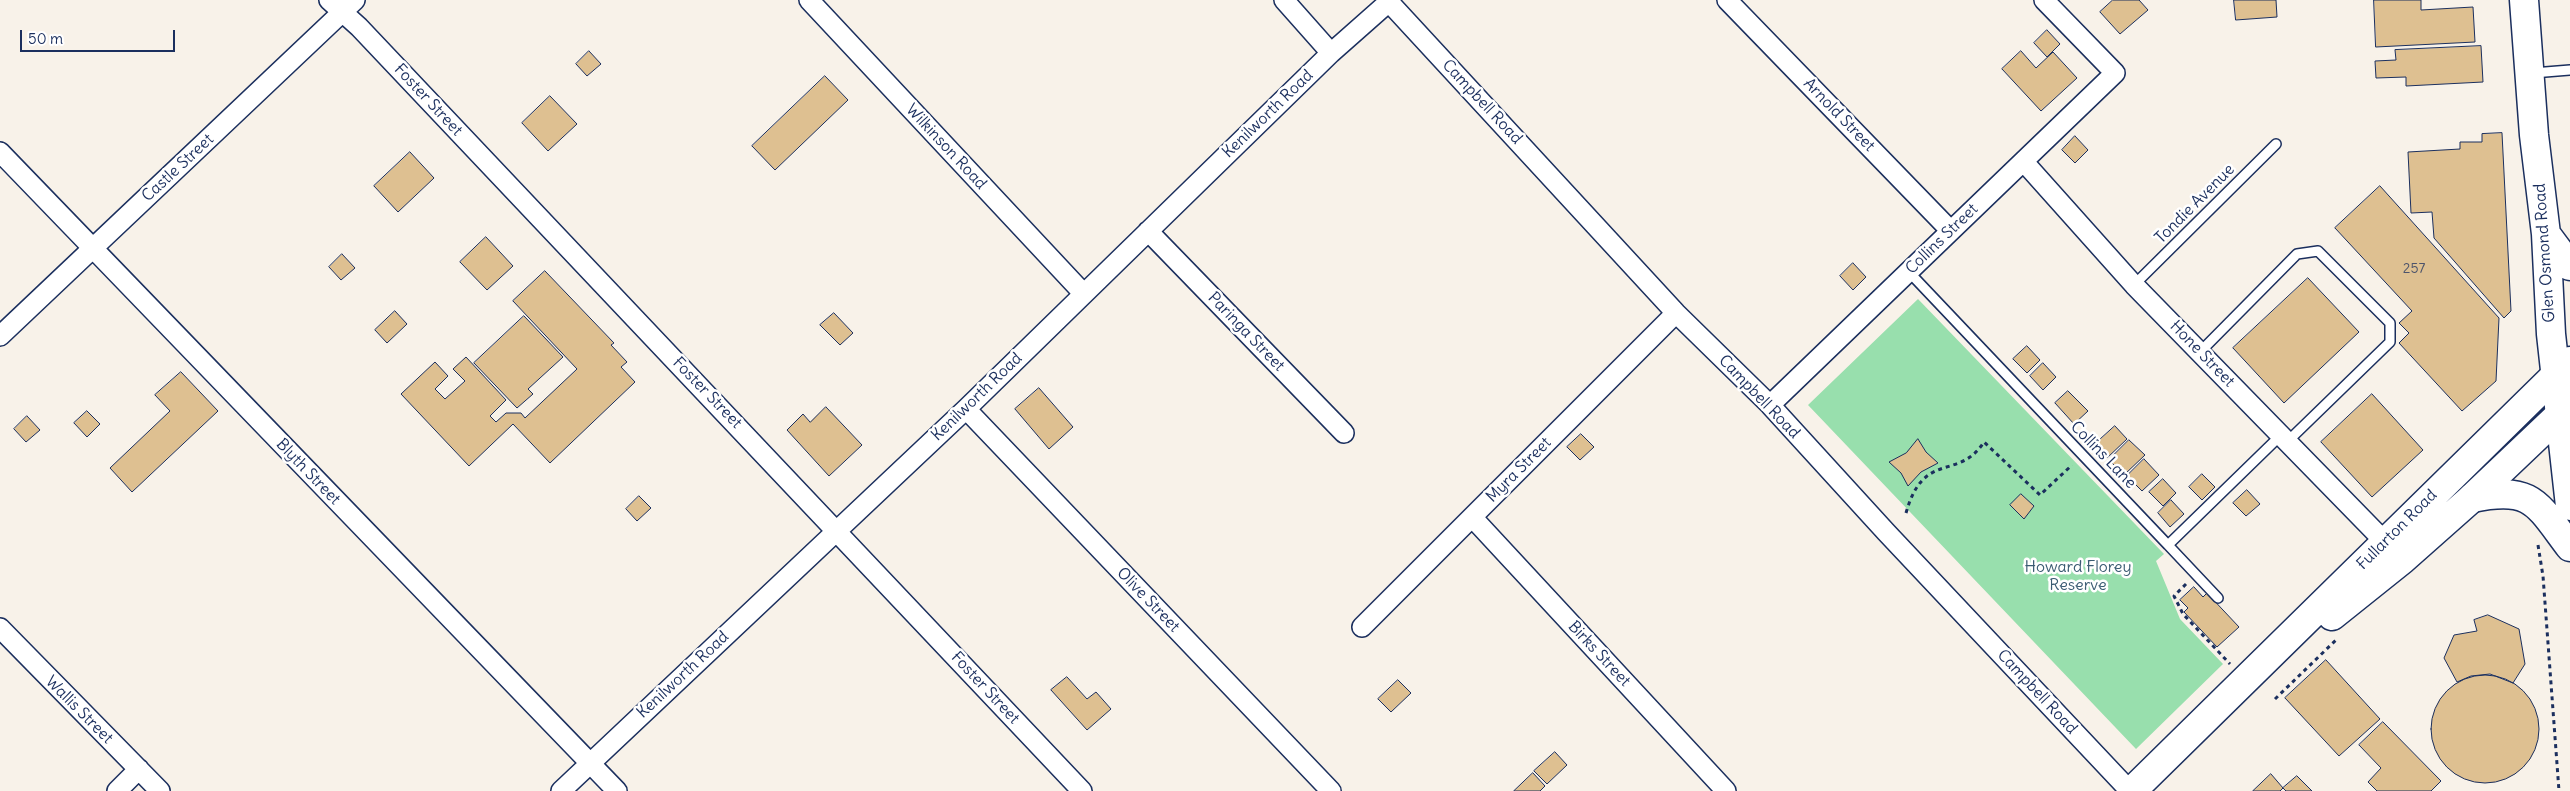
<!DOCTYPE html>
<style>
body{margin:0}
#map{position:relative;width:2570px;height:791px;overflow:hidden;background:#f8f2e9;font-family:Delius,sans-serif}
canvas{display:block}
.scale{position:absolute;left:20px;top:30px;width:155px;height:22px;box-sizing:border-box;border:2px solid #1b2f5e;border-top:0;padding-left:6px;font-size:15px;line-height:18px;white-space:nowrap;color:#1b2f5e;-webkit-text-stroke:4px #fff;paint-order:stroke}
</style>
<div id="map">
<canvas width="2570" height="791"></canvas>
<div class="scale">50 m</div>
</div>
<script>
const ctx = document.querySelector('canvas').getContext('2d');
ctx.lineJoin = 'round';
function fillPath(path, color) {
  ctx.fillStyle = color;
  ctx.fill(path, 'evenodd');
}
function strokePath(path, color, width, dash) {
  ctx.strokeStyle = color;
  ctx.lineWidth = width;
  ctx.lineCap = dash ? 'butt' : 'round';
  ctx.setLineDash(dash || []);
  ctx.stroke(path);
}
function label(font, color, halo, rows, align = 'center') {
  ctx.font = font + ' Delius,sans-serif';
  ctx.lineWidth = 5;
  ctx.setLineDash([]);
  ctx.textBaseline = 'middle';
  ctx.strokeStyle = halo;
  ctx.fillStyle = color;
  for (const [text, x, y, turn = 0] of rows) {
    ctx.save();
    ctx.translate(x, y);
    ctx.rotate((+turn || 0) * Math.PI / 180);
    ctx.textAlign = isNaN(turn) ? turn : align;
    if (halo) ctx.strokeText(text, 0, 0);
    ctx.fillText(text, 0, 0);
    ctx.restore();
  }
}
fillPath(new Path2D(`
 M1918,299L2164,554L2156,561L2180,619L2223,664L2136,749L1808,405Z`), '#98dfad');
const building = new Path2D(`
 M2113,0H2139L2148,10L2120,34L2100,12Z
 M2234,0H2276L2277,17L2236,20Z
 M2374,0H2421V10L2473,7L2475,42L2376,47Z
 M2047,30L2060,44L2047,57L2034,43Z
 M2481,46L2483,82L2406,86V77L2376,78L2375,61L2396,60L2395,50Z
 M589,51L601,64L587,76L576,64Z
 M2021,51L2036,68L2053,52L2077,78L2041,111L2002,69Z
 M825,76L848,100L775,170L752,146Z
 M550,96L577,124L548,151L522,123Z
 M2502,133L2511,311L2504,318L2434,238L2432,212L2411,213L2408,152L2460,149V142H2482V134Z
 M2075,136L2088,150L2075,163L2062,150Z
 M410,152L434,178L398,212L374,186Z
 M2380,186L2499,318L2496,381L2462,411L2399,343L2409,333L2399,323L2412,311L2335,228Z
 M486,237L513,266L487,290L460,262Z
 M342,254L355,268L341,280L329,267Z
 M1853,263L1866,277L1853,290L1840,276Z
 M545,271L614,343L611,345L627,362L621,367L635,382L550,463L513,424L469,466L401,394L435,362L448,376L435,389L445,399L465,381L453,369L466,357L506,400L490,416L496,422L506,413H521L525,418L577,369L513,301Z
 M2308,278L2359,332L2284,403L2233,348Z
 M395,311L407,324L387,343L375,330Z
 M834,313L853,333L840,345L820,325Z
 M524,316L563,357L528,389L533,394L517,408L474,363Z
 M2027,346L2040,360L2027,373L2013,359Z
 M2043,363L2056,377L2043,390L2030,376Z
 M181,372L218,411L132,492L110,468L170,411L155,395Z
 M1039,388L1073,427L1049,449L1015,409Z
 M2068,391L2088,411L2074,424L2055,403Z
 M2372,394L2423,450L2372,497L2321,442Z
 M826,407L862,445L829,476L787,430L803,414L810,422Z
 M87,411L100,424L87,437L74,423Z
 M27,416L40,430L26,442L14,429Z
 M2115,426L2127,439L2107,458L2094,445Z
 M1581,434L1594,447L1580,460L1567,447Z
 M1918,439L1926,452L1938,463L1921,472L1908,486L1901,473L1889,462L1906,453Z
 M2129,440L2145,455L2124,475L2109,460Z
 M2144,459L2159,475L2142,491L2127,476Z
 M2202,474L2215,487L2202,500L2189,487Z
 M2163,479L2176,493L2163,506L2149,492Z
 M2247,490L2260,504L2246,516L2233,503Z
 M2021,494L2034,506L2024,519L2010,505Z
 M639,496L651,508L637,521L626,509Z
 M2171,500L2184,514L2170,527L2158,513Z
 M2194,587L2203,597L2207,593L2239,627L2217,647L2184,612L2188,608L2180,600Z
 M2488,615L2519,629L2525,664L2513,683L2490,674L2471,676L2457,682L2444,658L2454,635L2477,631L2474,620Z
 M2326,660L2380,719L2339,756L2285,698Z
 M2431 729a54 54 0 1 1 108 0a54 54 0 1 1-108 0Z
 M1067,677L1087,699L1096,692L1111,709L1087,730L1051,690Z
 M1398,680L1411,693L1391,712L1378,699Z
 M2383,722L2441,781L2431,791H2377L2368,782L2381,768L2359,745Z
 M1555,752L1567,765L1547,784L1534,771Z
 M1533,773L1545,786L1540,791H1514Z
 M2271,774L2283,788L2280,791H2253Z
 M2297,776L2312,791H2286L2283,788Z`);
fillPath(building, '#dec091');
strokePath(building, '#1b2f5e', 1);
const lane = new Path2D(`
 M2533,73L2570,70
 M1908,271L2168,545L2281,435
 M2134,285L2276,144
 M2200,352L2297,254L2318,251L2390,323V342L2287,442
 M2168,545L2218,598`);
const street = new Path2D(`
 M329,0L359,27L1082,791
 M809,0L1083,293
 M1284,0L1331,53
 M1727,0L1950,230
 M1389,2L1676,313L1770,405L1886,532L2130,791
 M0,152L617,791
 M2024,162L2134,285L2385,542
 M1148,231L1344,433
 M0,336L355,0
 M1770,405L2115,73L2044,0
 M966,409L1331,791
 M1472,517L1726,791
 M1362,627L1676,313
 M0,628L160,791
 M117,791L139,769
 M561,791L966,409L1331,53L1391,0`);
const primary = new Path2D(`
 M2332,616L2402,560L2472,498L2570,405
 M2132,791L2570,361`);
const highway = new Path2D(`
 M2524,0L2534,135L2546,234L2551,334L2570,506
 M2546,234L2570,266
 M2472,498C2532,486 2536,502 2570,547`);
strokePath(lane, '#1b2f5e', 12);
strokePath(street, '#1b2f5e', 22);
strokePath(primary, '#1b2f5e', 31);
strokePath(highway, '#1b2f5e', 31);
strokePath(new Path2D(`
 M1906,513C1924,449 1958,482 1984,442L2040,495L2072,465
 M2538,545L2543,576L2559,791
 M2186,584L2174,596L2183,614L2230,664
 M2275,699L2337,639`), '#1b2f5e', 3, [4, 4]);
strokePath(lane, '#fff', 9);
strokePath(street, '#fff', 19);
strokePath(primary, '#fff', 28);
strokePath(highway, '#fff', 28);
label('14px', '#4c536b', null, [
 ["257",2414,269]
]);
label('16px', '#1b2f5e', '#fff', [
 ["Foster Street",428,100,47],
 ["Campbell Road",1482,102,47],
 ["Kenilworth Road",1268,114,-44],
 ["Arnold Street",1839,115,46],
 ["Wilkinson Road",946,147,47],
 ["Castle Street",178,168,-43],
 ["Tondie Avenue",2195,204,-45],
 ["Collins Street",1942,239,-44],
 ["Glen Osmond Road",2545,253,-94],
 ["Paringa Street",1246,332,46],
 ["Hone Street",2202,354,46],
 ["Foster Street",707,393,46],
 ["Kenilworth Road",977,397,-44],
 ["Campbell Road",1759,397,46],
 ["Collins Lane",2103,455,46],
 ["Myra Street",1519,470,-45],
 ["Blyth Street",308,472,46],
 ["Fullarton Road",2397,530,-45],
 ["Olive Street",1148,600,46],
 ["Birks Street",1599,654,47],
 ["Kenilworth Road",683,675,-43],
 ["Foster Street",985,688,47],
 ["Campbell Road",2037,692,47],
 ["Wallis Street",79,710,45]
]);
label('16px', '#3a5b72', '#fff', [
 ["Howard Florey",2078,567],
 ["Reserve",2078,585]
]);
</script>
